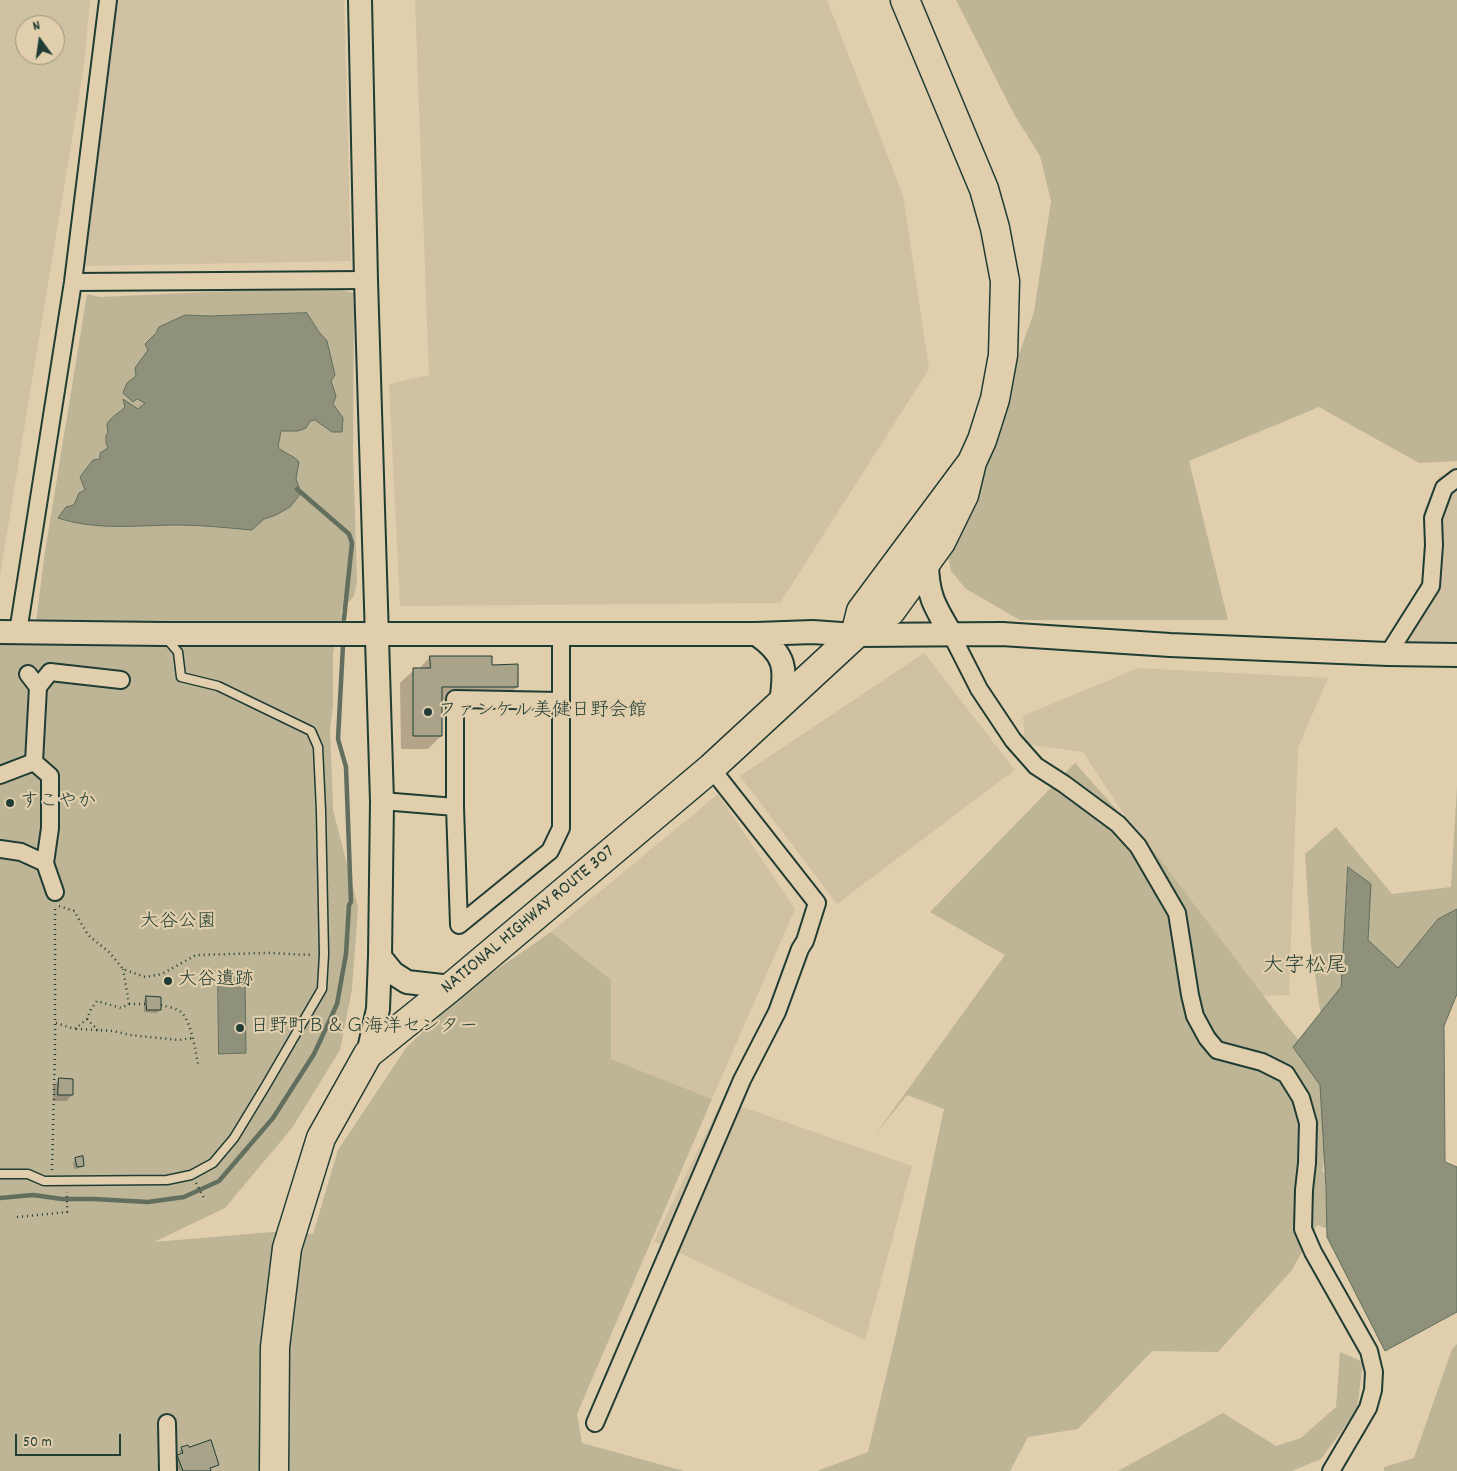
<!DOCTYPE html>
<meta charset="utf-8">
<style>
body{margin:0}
#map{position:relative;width:1457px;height:1471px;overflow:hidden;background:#e1ceac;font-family:Dekko,sans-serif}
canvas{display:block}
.north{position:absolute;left:15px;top:15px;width:50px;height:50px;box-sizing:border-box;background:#e1ceac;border:1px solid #93947c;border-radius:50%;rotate:346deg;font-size:14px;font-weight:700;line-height:20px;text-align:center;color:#1f3d34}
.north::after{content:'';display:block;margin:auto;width:18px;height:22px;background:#1f3d34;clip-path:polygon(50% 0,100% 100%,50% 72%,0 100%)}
.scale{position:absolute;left:15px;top:1434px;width:106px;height:22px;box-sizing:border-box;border:2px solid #1f3d34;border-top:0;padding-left:6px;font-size:15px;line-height:18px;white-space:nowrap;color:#1f3d34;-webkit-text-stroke:4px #e1ceac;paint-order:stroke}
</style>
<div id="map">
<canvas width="1457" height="1471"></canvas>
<div class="north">N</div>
<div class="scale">50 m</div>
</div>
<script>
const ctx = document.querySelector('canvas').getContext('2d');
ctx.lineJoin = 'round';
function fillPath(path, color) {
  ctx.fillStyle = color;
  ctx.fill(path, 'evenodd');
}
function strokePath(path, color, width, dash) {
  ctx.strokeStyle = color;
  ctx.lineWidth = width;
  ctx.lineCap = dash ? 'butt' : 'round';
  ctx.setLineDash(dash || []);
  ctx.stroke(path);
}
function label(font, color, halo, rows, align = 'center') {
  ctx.font = font + ' Dekko,"Klee One",sans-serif';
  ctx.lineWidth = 4.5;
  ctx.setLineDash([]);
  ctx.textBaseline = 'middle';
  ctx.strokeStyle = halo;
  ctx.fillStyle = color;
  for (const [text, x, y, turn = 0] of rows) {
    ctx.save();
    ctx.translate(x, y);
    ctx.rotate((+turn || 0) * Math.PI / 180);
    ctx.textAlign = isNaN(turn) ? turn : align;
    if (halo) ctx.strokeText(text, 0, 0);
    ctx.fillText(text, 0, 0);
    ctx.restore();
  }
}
fillPath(new Path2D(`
 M0,0H90L84,66L0,575ZM25,25H55V55H25Z
 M115,0H344L351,261L84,266Z
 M415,0H827L903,195L929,369L780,603L400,606L389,384L429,375Z
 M1457,475V644L1384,647L1431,586L1434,537L1423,512L1439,476Z
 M924,653L1015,770L837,904L740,776Z
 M1138,668L1328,678L1298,748L1289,995L1177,998L1183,905L1083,752L1025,744L1023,716Z
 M718,794L795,909L712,1099L611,1059V980L551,932Z
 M722,1100L912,1166L865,1340L654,1241Z`), '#d0c1a2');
fillPath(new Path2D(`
 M956,0H1457V461L1419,463L1319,407L1189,461L1228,620H1020L966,589L951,571L948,556L1034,312L1051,201L1040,156L1014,114Z
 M253,290H341L354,293L353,451L357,582L354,596L341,611L342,619L333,652V705L330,729L333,810L358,907L352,989L340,1050L292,1128L225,1208L154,1242L285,1231L313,1234L338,1150L406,1048L463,993L551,932L611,980V1059L712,1099L577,1414L582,1443L684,1471H0V644L33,645L45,552L87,294L100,297Z
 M1075,763L1156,854L1281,1019L1337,1086L1322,1171L1363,1209L1361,1240L1317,1225L1292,1270L1218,1352L1152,1351L1078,1429L1028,1437L1010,1471H817L868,1452L900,1317L944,1109L907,1095L875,1135L1005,955L930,912Z
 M1457,787V978L1321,1017L1311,945L1305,854L1336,827L1392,894L1451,887Z
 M1457,1344V1471H1384V1467L1414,1458L1452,1349Z
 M1340,1352L1363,1362L1357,1410L1321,1459L1292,1471H1118L1223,1413L1276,1446L1301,1438L1336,1407Z`), '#beb496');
const water = new Path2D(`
 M307,313L319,332L327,341L335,375L331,381L336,396L333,404L343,418L342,432H332L315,420L310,421L306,428L298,431H281L278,447C286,455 294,455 299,462L296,479L301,493L290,507L276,515L264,519L252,530C228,528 203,525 179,525C138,525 98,531 58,518L66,507L74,505L79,493L85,490L80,477L93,460L100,459V453L108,448L106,443V435L108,433L107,424C112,416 119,413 125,407L123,399L138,409L145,403L137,399L133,402L123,393L127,383L136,376L135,368L148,350L145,344L156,333L159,327L185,315L209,316Z
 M1348,867L1371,884L1368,940L1398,968L1438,919L1457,909V994L1444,1026L1445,1162L1457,1167V1312L1385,1351L1327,1237L1326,1187L1320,1085L1293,1047L1341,987Z
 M218,977H245L246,1053L219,1054Z`);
fillPath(water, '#8f917a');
strokePath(water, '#626f5e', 1);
fillPath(new Path2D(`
 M430,657L491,666L517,687L504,700H441V736L428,749H401L400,683L414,670H418Z
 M147,998L160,1010L157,1013L144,1012V1000Z
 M59,1080L72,1095L66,1101H53V1086Z
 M76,1159L83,1165L80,1168L74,1169L73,1162Z
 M182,1448L217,1465L209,1469L210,1471H179L175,1458L180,1455L179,1451Z`), '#0003');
strokePath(new Path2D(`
 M297,489L349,534L352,543L344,619
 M0,1198L33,1195L62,1199H93L148,1202L184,1197L219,1181L273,1118L314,1054L327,1026L337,1004L346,954L349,905L351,902L346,767L338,739L343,645`), '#626f5e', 4.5);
const building = new Path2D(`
 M430,656H492V665L518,664V687H442V736H413V668H430Z
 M146,996L161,997V1010H147Z
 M59,1078L73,1079V1095H58Z
 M83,1156L84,1166L77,1167L75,1158Z
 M211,1440L219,1465L210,1468L211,1471H183L177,1455L183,1453L181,1447L188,1445L189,1447Z`);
fillPath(building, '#a8a389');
strokePath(building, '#1f3d34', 1);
const lane = new Path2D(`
 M0,1174H28L44,1181L167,1180L191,1175L213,1163L234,1138L265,1087L322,989L324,954L321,811L318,747L311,731L218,686L181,677L178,652L166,638`);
const street = new Path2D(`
 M73,282L366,280
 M18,632L73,282L108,0
 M561,634V828L550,851L459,925L455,807V699L561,701
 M951,634L979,689L1013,740L1036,766L1064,784L1118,824L1138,846L1177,913L1190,995L1195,1016L1207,1038L1217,1050L1262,1062L1286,1074L1301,1098L1308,1123L1307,1163L1304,1190L1303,1229L1313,1252L1369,1351L1374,1372L1373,1390L1368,1408L1331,1471
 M1388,654L1431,586L1434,545L1433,518L1444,488L1457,478
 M38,687L50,672L121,680
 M34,762L50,776V828L45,863L55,892
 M0,775L34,762L38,687L28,674
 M382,801L455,807
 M0,849L21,852L45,863
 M167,1423L168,1471
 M595,1423L742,1080L777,1012L800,949L805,941L817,903L711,768`);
const secondary = new Path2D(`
 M360,0L366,280L382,801L380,957L378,1009L368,1054
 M927,562C927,595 935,607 951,634
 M0,632L163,634H756L813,632L855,635L1002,634L1170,645L1388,654L1457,655
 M756,634C787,655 786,669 781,703
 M380,957L393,973L407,982L451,987`);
const highway = new Path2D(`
 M855,635L861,611L972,462L982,440L995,399L1003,355L1005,281L995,228L984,189L905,0
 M274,1471L275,1347L287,1248L321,1138L368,1054L451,987L711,768L855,635L891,611L941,542L964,495L972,462`);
strokePath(lane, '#1f3d34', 11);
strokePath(street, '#1f3d34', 20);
strokePath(secondary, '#1f3d34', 26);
strokePath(highway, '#1f3d34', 31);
strokePath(new Path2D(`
 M59,906L74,911L88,935L109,952L123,969L145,977L162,974L196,955L267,953L313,955
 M129,1004H146
 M161,1005C168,1007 178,1008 183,1014C192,1026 195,1049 198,1064
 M87,1019L98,1030
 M56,1023L75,1029L87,1019L91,1009L97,1001L121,1008L129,1004L123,969
 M76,1029L113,1031L130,1035L179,1040L193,1038
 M52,1170L55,1049V906
 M196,1183L205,1200
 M17,1217L67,1212V1192`), '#1f3d34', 2.5, [1, 4]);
strokePath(lane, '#e1ceac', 8);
strokePath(street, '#e1ceac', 16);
strokePath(secondary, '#e1ceac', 22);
strokePath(highway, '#e1ceac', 28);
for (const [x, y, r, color] of [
 [428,712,5,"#1f3d34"],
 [10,803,5,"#1f3d34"],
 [168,981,5,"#1f3d34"],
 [240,1028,5,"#1f3d34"]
]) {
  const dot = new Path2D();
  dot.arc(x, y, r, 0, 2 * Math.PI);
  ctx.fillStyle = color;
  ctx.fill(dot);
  strokePath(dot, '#e1ceac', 2);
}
label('19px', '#1f3d34', '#e1ceac', [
 ["ファンケル美健日野会館",438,712],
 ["すこやか",20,803],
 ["大谷遺跡",178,981],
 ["日野町Ｂ＆Ｇ海洋センター",250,1028]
], 'left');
label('19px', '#1f3d34', '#e1ceac', [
 ["NATIONAL HIGHWAY ROUTE 307",529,921,-40]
]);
label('19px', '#274339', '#e1ceac', [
 ["大谷公園",178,923]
]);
label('21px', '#1f3d34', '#e1ceac', [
 ["大字松尾",1305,968]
]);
</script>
